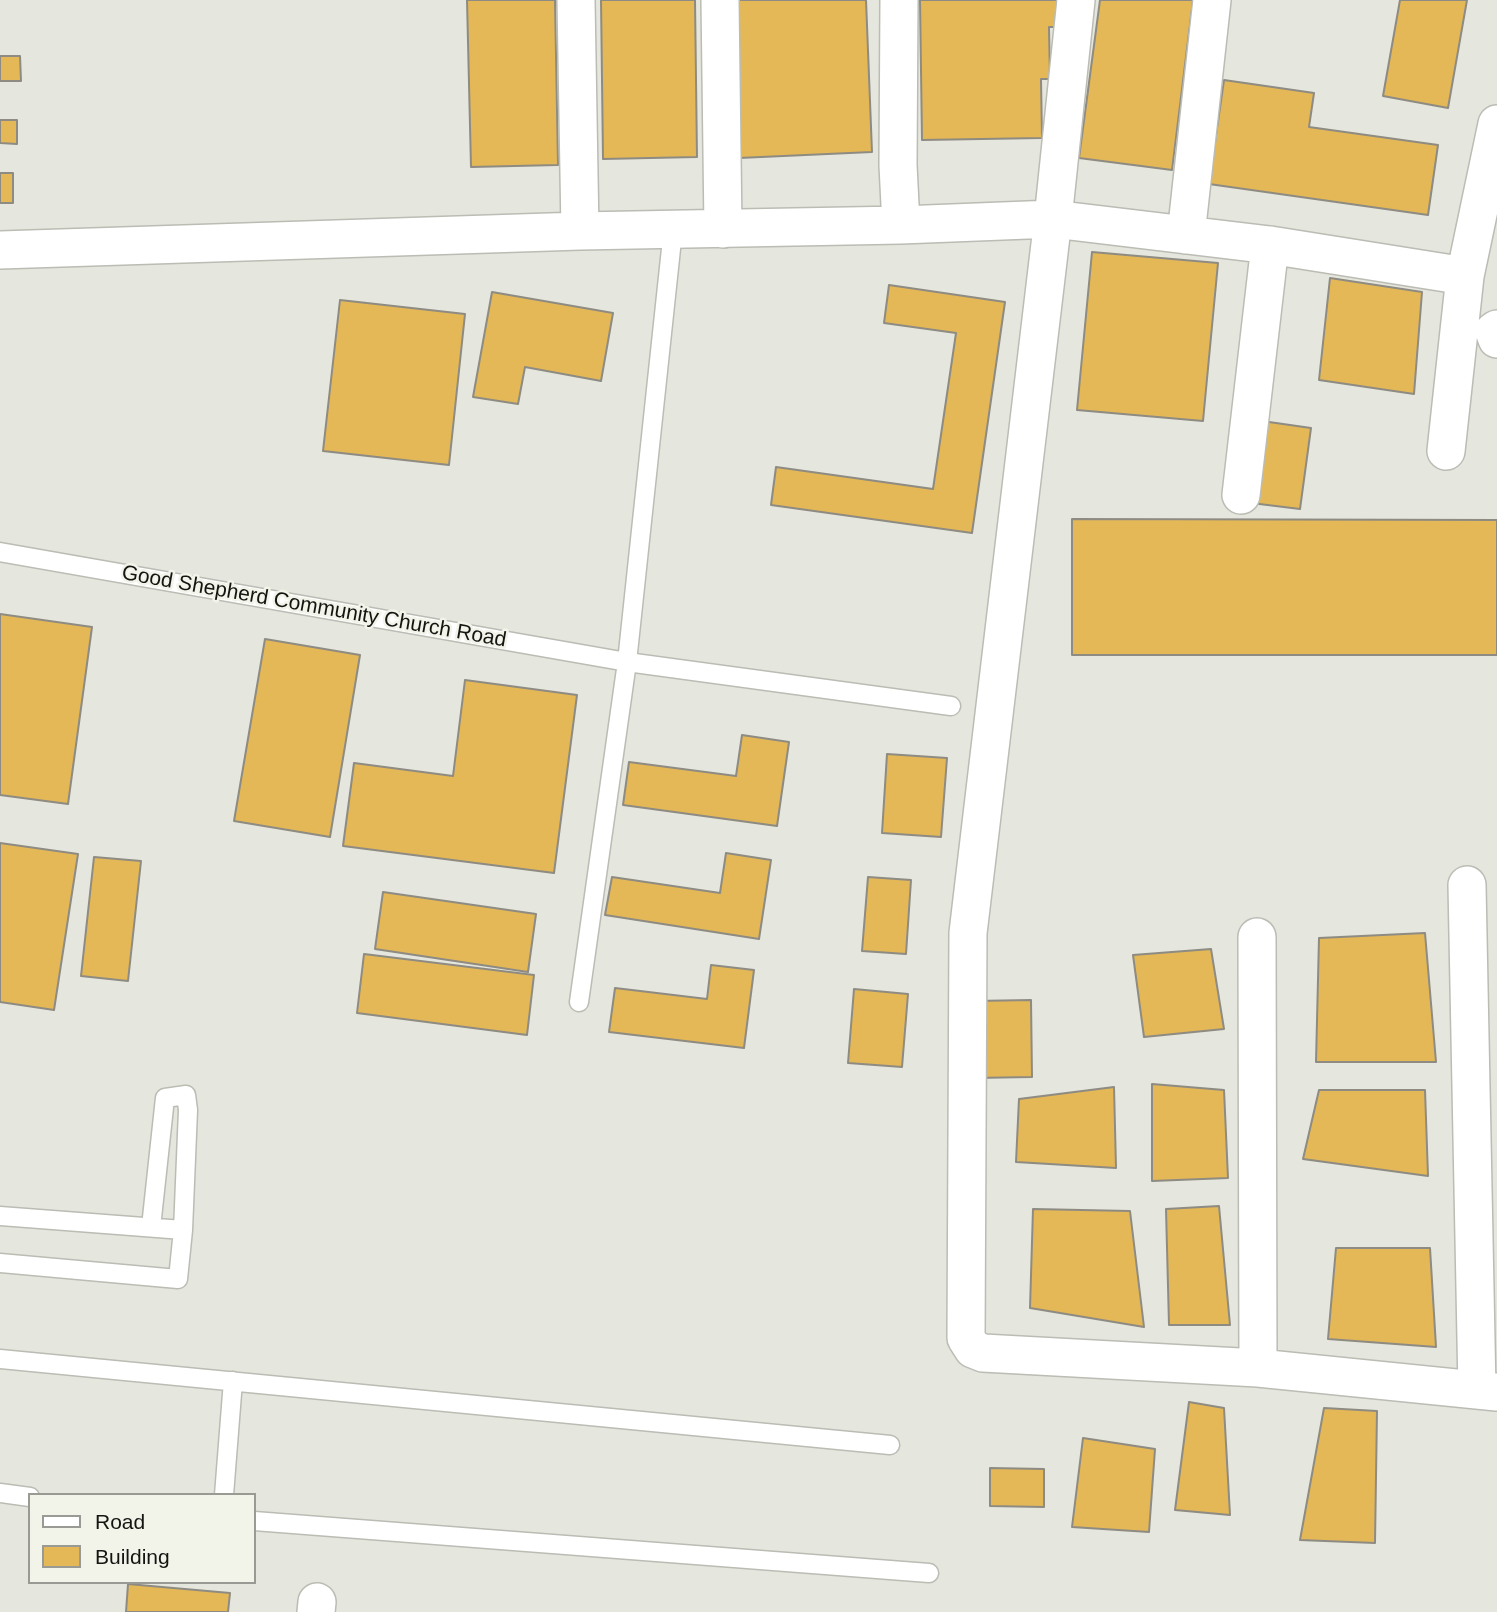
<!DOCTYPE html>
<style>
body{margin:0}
#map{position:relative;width:1497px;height:1612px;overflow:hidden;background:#e5e6dd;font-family:Helvetica,sans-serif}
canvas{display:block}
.legend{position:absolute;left:28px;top:1493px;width:228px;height:91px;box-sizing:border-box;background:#f2f4ea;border:2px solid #999a93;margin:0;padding:9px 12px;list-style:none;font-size:21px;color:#141411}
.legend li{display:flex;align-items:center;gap:14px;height:35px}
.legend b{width:35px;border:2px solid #999a93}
</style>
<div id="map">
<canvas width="1497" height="1612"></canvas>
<ul class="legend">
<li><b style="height:9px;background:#fff"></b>Road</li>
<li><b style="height:19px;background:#e4b856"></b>Building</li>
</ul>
</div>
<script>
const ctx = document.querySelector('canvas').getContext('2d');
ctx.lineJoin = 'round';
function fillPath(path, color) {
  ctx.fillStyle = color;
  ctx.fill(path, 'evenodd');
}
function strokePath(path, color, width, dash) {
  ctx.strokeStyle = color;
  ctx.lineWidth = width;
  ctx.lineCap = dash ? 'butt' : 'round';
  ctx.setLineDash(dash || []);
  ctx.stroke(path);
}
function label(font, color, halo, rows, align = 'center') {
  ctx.font = font + ' Helvetica,sans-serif';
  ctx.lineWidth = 5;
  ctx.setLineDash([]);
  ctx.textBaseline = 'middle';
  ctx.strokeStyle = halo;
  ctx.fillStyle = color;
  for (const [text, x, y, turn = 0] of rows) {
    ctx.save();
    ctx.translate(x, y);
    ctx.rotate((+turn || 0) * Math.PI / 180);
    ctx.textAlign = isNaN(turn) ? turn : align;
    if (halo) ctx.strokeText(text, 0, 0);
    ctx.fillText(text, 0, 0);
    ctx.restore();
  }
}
const building = new Path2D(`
 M467,0H555L558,165L471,167Z
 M601,0H695L697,157L603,159Z
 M733,0H866L872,152L739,158Z
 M920,0H1058V27H1049L1050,79H1041L1042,138L922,140Z
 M1100,0H1193L1172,170L1079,158Z
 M1400,0H1467L1448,108L1383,96Z
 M0,56H20L21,81H0Z
 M1224,80L1314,93L1309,127L1438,145L1428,215L1209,184Z
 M0,120H17V144L0,143Z
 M0,173H13V203H0Z
 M1092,252L1218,263L1203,421L1077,410Z
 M1330,278L1422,292L1414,394L1319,380Z
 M889,285L1005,302L972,533L771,505L776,467L933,489L956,333L884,323Z
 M492,292L613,313L601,381L525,367L518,404L473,397Z
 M340,300L465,314L449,465L323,451Z
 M1255,420L1311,428L1300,509L1243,502Z
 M1072,519L1497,520V655H1072Z
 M0,614L92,627L68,804L0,795Z
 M265,639L360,655L330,837L234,821Z
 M465,680L577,695L554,873L343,846L354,763L453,776Z
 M742,735L789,742L777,826L623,805L629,762L736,776Z
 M887,754L947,758L941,837L882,833Z
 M0,843L78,854L54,1010L0,1002Z
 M726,853L771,860L759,939L605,915L612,877L720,893Z
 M94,857L141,861L128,981L81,976Z
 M868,877L911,880L906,954L862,951Z
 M383,892L536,914L528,972L375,949Z
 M1425,933L1436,1062H1316L1319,938Z
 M1211,949L1224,1029L1144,1037L1133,955Z
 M364,954L534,975L527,1035L357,1013Z
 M711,965L754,970L744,1048L609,1032L615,988L707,999Z
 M854,989L908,994L902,1067L848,1063Z
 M1031,1000L1032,1077L974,1078V1001Z
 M1152,1084L1224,1090L1228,1178L1152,1181Z
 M1114,1087L1116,1168L1016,1162L1019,1099Z
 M1319,1090H1425L1428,1176L1303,1159Z
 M1219,1206L1230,1325H1169L1166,1209Z
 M1033,1209L1130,1211L1144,1327L1030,1308Z
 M1336,1248H1430L1436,1347L1328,1339Z
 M1189,1402L1224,1408L1230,1515L1175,1510Z
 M1324,1408L1377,1411L1375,1543L1300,1540Z
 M1083,1438L1155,1449L1149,1532L1072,1527Z
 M990,1468L1044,1469V1507L990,1506Z
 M128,1584L230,1593L228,1612H126Z`);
fillPath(building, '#e4b856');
strokePath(building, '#8e8b83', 2);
const service = new Path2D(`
 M0,552L627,662L951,706
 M579,1002L627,662L673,230
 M0,1216L183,1230L178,1279L0,1263
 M151,1227L165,1098L186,1095L188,1110L183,1230
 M0,1359L890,1445
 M0,1493L30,1497
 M224,1495L233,1381
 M254,1521L929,1573`);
const minor = new Path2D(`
 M576,0L580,231
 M720,0L723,229
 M899,0L898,165L901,225
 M1076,0L1053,219L968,933L966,1338L973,1349L983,1353L1258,1368L1497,1392
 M1186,235L1212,0
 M0,250L580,231L901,225L1053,219L1270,245L1465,276
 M1497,329L1494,331L1497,339
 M1446,451L1465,276L1497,124
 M1241,495L1270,245
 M1467,885L1477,1390
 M1257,937L1258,1368
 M316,1612L317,1602`);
strokePath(service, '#bbbcb4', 21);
strokePath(minor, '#bbbcb4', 40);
strokePath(service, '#fff', 18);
strokePath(minor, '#fff', 37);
label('21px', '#141411', '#f2f4ea', [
 ["Good Shepherd Community Church Road",314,607,10]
]);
</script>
